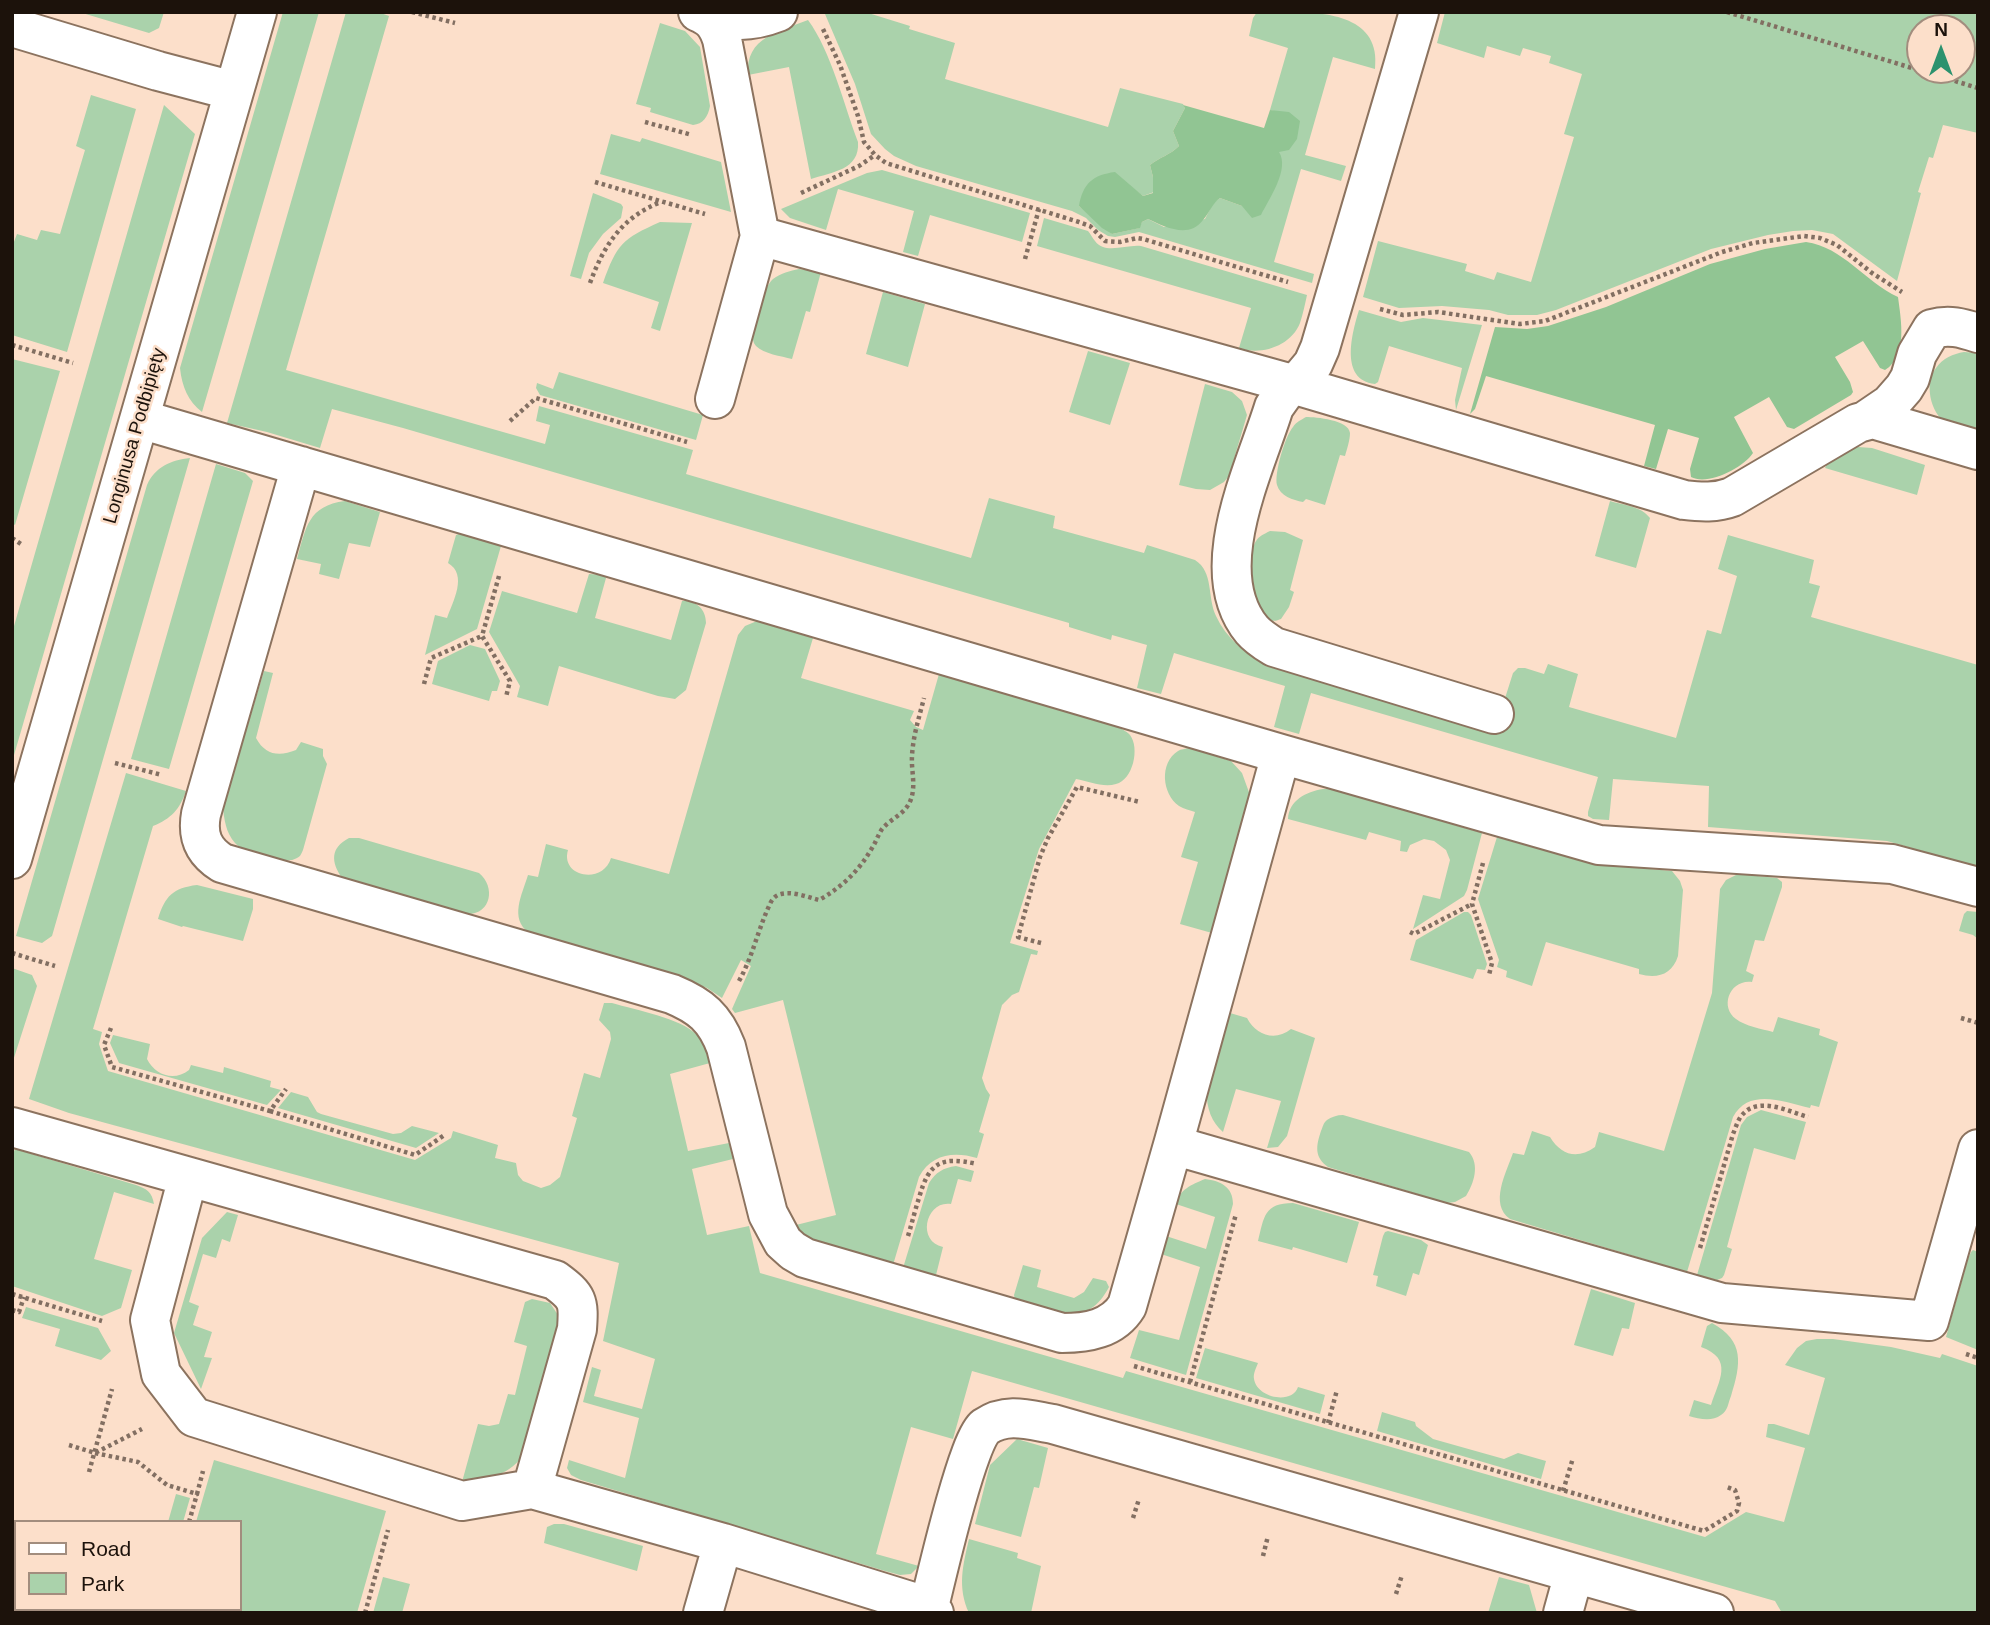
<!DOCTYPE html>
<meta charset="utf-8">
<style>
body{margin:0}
#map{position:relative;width:1990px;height:1625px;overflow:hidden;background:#fcdfca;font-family:Helvetica,sans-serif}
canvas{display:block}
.frame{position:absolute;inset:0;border:14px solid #1c120b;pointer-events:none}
.legend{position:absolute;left:14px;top:1520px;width:228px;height:91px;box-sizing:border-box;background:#fcdfca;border:2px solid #a28d7e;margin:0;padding:9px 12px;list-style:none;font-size:21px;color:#1c120b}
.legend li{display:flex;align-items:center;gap:14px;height:35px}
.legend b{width:35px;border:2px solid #a28d7e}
.north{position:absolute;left:1906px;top:14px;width:70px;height:70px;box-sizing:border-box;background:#fcdfca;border:2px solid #a28d7e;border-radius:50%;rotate:0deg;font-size:19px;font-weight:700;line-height:28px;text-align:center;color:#1c120b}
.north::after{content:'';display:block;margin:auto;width:24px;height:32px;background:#2c926e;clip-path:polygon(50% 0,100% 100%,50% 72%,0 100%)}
</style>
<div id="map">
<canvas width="1990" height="1625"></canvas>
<div class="frame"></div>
<ul class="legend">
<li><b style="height:9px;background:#fff"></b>Road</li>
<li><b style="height:19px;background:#aad2ab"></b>Park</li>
</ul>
<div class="north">N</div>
</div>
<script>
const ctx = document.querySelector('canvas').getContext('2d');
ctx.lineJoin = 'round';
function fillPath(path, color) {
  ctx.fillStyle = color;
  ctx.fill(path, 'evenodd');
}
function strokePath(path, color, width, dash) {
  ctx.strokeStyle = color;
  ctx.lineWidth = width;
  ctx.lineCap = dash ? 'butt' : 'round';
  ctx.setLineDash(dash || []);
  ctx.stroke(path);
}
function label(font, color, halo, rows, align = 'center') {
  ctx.font = font + ' Helvetica,sans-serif';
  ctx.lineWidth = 5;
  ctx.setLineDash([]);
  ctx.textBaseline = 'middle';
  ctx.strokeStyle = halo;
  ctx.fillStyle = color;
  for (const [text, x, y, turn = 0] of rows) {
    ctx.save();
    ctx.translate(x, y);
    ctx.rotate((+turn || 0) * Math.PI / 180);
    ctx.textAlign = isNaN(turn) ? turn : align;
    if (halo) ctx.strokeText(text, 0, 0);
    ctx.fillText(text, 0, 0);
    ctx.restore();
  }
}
fillPath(new Path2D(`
 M79,12H164L159,28L149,33Z
 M283,12H319L202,412C188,401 182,387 180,368Z
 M346,12H378L389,16L286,370L545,444L550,425L536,421L539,406L693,450L686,474L971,558L989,498L1055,516L1053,528L1144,553L1147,545L1195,560C1214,572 1207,597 1216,616C1226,638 1246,654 1266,666L1494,733L1513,673L1518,668H1525L1544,674L1548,664L1578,674L1569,707L1676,738L1707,630L1721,634L1737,576L1718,569L1728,535L1814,560L1809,583L1820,586L1811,617L1978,665V867L1887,841L1708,827L1709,786L1613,779L1609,820L1593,819L1588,816V812L1598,777L1311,693L1299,734L1274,727L1285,686L1174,653L1161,694L1137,688L1147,645L1112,635L1111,640L1069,627V623L403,428L332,409L320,448L267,432L227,423Z
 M829,12H865L910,26L909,29L955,43L945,79L1108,127L1120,88L1183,104L1185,108L1173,131L1179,146C1170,155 1160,157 1150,165L1153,177L1154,192L1143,196L1131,187L1079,206L1112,234L1139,228L1142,222L1148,219L1164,227L1205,219L1213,203L1220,198L1242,206L1278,152L1274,111L1270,110L1288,48L1249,36L1253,18L1257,12C1299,12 1383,4 1375,69L1333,57L1305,155L1346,166L1341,181L1301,169L1274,262L1314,274L1312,283L1139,232L1115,237L1108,236L1098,230L1086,218L1072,211L916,166L894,156L885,149L871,134L855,84L825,14Z
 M1445,12H1978V133L1943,125L1933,158L1929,157L1918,192L1921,193L1897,281L1833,234L1812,230L1793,231L1768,235L1711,249L1556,310L1537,315H1508L1489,310L1442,306L1399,308L1363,297L1378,241L1467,264L1465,271L1494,280L1497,272L1531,282L1574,137L1564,134L1582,74L1549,63L1551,56L1523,48L1520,56L1487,46L1484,58L1437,43ZM1920,28H1962V70H1920Z
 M808,20C831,51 844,105 858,142C860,170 832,172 811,179L789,67L748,75C745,37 780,31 808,20Z
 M660,23L685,31L700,47L710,106C708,117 703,124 693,125L650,112L651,108L636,104Z
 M91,95L136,109L67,352L12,335V247L17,234L37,240L41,230L60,234L85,150L76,146Z
 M164,105L195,134L12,762V633Z
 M611,134L640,142L642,138L721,162L731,212L600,174Z
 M882,170L1030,213L1022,242L930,215L918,256L903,252L914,211L838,189L826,230L790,218L781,209L867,173Z
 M593,193L621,204L623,207L621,218L603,234L589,253L581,279L570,276Z
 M1044,218L1088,231C1091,234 1092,238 1095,241C1105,255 1127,244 1141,246L1307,295C1305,304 1303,314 1300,323C1291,346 1261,356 1239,348L1251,308L1037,246Z
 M660,222L692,223L660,331L651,328L659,302L603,283C617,244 622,239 660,222Z
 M799,269L821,272L810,312L806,311L792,359C781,356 764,354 756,346C745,335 763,288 773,279C781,273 790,271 799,269Z
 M883,292L925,304L908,367L866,354Z
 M1359,310L1401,322L1423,318L1482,325L1456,410L1455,400L1462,368L1389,346L1378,382L1375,384C1339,380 1352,333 1359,310Z
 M1088,351L1130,363L1110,425L1069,412Z
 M1964,352L1978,353V434C1968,431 1955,429 1946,423C1930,412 1924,383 1936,368C1943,358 1953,354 1964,352Z
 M12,359L60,371L15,525L12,523Z
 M559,372L703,415L696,440L540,395L536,388L537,383L553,389Z
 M1205,384L1232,392L1242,401L1247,415L1229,476L1224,482L1210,490L1196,489L1179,485Z
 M1306,417C1316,417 1349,420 1350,433C1350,440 1347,449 1345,456L1340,455L1325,505L1306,499L1303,502C1293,500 1280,496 1277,485C1274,474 1285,436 1293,427C1296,422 1301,420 1306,417Z
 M1858,447L1872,448L1925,465L1917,495L1825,468C1834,451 1840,449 1858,447Z
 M190,458L52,936L42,943L16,936L147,485C155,467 171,460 190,458Z
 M216,464L245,473L253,481L169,769L131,759Z
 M345,501L380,512L370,547L349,543L339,579L319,574L321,564L297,559C306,527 308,506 345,501Z
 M1610,501C1623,505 1641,506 1650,518L1636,568L1595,556Z
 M1270,531L1285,532L1303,540L1290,590L1294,592L1289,607L1281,619C1278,620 1274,622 1270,620C1252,614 1246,555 1256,541C1259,536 1264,534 1270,531Z
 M459,534L501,546L477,629L425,655L435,615L447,618C453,601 468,575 448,563L456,535Z
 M589,574L604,575L606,578L595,618L671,640L682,601C696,600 706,609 706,623L686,690L675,699L658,696L559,666L548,706L517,697L520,686L489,632L502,591L577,613Z
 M757,621L813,638L801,678L914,711L910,720L916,727L923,730L939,674L1120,728C1123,730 1128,732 1130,735C1140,748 1133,780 1116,784C1103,788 1089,781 1076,779L1039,849L1010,943L1038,951L1037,955L1031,954L1019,992L1012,995L1002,1005L982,1078L986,1089L990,1095L979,1132L984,1134L977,1158C954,1151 931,1154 919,1177L893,1265L815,1244L800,1232L796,1225L836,1215L783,1000L735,1013L732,1009L751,966L741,960L722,998L707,988L686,979L529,933C509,918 522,895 528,875L538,877L546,844L568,850C560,877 603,885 611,858L669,874L738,635L745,626Z
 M470,645L485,649L500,681L497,691H492L489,701L432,684L438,661Z
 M264,671L273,673L256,738C265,755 279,757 296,750L301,742L323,749V756L327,764L303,850C301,854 301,856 297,858C285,866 244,853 235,843C226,833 224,819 223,807Z
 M1189,748L1231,761L1242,773L1250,795L1212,933L1180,924L1198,862L1181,857L1195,812C1190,810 1184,809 1179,806C1162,794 1159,763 1178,751C1181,749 1185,749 1189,748Z
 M126,773L186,791C180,809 171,819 153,826L93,1029L102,1032L99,1044L108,1071L415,1160L451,1138L453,1131L498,1145L495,1158L516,1163L518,1175L523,1181L541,1188L550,1185L560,1177L577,1118L572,1116L584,1073L600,1078L611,1039L610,1032L599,1020L604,1003H612C635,1010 681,1018 697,1035C703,1042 706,1052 710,1060V1063L670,1074L688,1151L729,1143L733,1159L692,1169L707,1235L749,1226L760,1273L1123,1378L1126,1371L1705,1537L1746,1512L1784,1522L1805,1448L1766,1437L1768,1424H1774L1809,1435L1825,1378L1785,1365L1797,1348L1806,1341L1817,1339H1833L1891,1347L1940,1358L1942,1354L1978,1366V1613H1782L1775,1601L972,1371L953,1439L911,1427L876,1554L919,1566L911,1574L900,1575L885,1571L581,1480L571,1475L567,1468L569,1460L625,1478L639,1418L583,1402L592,1367L601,1370L594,1396L642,1409L655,1359L603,1341L619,1263L69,1113L29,1099Z
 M1323,789H1333L1482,833L1467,890L1464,896L1413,929L1423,895L1440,899L1450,860L1446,850L1434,841L1424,839L1410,845L1407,852L1400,851L1401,841L1369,832L1366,840L1288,819C1289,800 1306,792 1323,789Z
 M1497,837L1595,864L1672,871L1680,881L1683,890L1678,956C1672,975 1657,979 1639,974V969L1546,942L1532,986L1506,977L1507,971L1497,967L1499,960L1478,899Z
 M349,838H359L479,873C496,887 491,914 468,914L342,878C331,862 330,848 349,838Z
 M1738,874L1777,878L1782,882V887L1764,941L1755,940L1746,971L1754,975L1752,982C1730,979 1719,1007 1736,1019C1745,1026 1762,1029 1773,1032L1778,1017L1820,1029L1819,1035L1838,1042L1819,1107L1811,1105L1810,1108C1784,1102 1749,1087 1733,1117L1687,1272L1510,1219C1489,1204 1506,1173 1513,1153L1524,1155L1532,1131L1550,1137C1561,1155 1577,1160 1595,1147L1599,1132L1664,1151L1712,993L1720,889L1726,880Z
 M197,885L253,899V909L243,941L183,926L182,927L158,919C165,896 173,888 197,885Z
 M1967,911L1978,912V939L1973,935L1959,931L1964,914Z
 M1464,912H1468L1471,915L1487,964L1485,970L1477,969L1473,979L1410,960L1416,940Z
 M12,968L32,975L37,986L12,1064Z
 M1230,1013L1247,1018C1256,1035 1275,1042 1291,1029L1315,1038L1287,1136L1278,1147L1267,1148L1281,1101L1236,1089L1223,1132C1212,1123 1206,1107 1207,1093Z
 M113,1035L150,1044L147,1059C155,1075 174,1082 189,1070L191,1065L223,1073L224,1067L271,1081L270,1087L281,1090L267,1105L119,1063L110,1043Z
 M291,1092L308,1097L317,1112L321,1114L393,1134L401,1133L412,1126L439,1133L416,1148L278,1108Z
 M1761,1110L1806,1122L1795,1160L1754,1148L1727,1247L1732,1249L1724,1275L1722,1278L1717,1280L1697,1275L1741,1125L1747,1117Z
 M1343,1115L1469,1152C1480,1165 1474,1183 1466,1196L1455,1202L1447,1203L1328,1167C1314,1157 1316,1146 1321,1131C1323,1127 1323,1123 1327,1120C1331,1117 1337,1115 1343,1115Z
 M15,1149L136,1185C147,1189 152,1192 154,1204L114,1192L94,1259L132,1270L121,1308L102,1316L12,1286V1157Z
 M956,1166L974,1171L971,1182L958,1179L951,1204C926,1200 916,1241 943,1247L936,1275L903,1268L929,1183C936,1172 943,1168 956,1166Z
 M1205,1179C1221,1181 1233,1187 1233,1204L1186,1375L1130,1358L1139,1330L1179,1340L1200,1267L1161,1254L1166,1236L1206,1249L1215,1217L1176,1204C1180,1189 1191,1185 1205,1179Z
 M1293,1203L1359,1222L1347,1263L1293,1247L1292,1250L1258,1241C1264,1217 1264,1203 1293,1203Z
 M227,1212L238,1215L230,1242L222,1239L216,1258L203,1254L189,1302L199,1306L193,1325L212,1332L204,1357L212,1358L201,1389L174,1333L202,1238Z
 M1388,1231L1421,1240L1428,1245L1419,1275L1413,1273L1406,1296L1376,1286L1378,1276L1373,1275L1383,1236L1385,1232Z
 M1973,1250L1978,1252V1350L1946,1337L1968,1259L1971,1252Z
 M1023,1265L1041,1270L1037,1287L1074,1298L1084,1292L1093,1278L1106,1281L1109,1287C1086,1331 1052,1311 1015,1300L1014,1295Z
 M1591,1289L1635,1303L1629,1329L1622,1328L1613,1356L1574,1345Z
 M532,1299L550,1303L560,1318L559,1327L523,1456C505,1478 488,1478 462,1482L478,1424L489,1426L499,1424L508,1394L515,1395L527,1346L514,1342L525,1302Z
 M26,1307L98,1328L111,1351L101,1360L55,1346L60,1329L22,1318Z
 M1712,1323C1745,1341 1741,1364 1731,1396C1728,1403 1728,1411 1721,1415C1712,1422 1699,1419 1689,1416L1694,1400L1711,1405C1719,1380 1734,1359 1701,1347L1707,1326Z
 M1205,1348L1258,1363C1256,1368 1253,1374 1254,1379C1257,1398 1292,1405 1298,1387L1325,1395L1320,1414L1196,1378Z
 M1382,1412L1415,1422L1416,1426L1433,1439L1504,1459L1518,1453L1546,1461L1541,1479L1377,1431Z
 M1017,1439L1048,1448L1039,1488L1034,1487L1021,1537L975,1524L990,1465Z
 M214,1460L386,1511L357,1613H170L171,1609H240V1522H196Z
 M176,1494L190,1498L183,1522H168Z
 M554,1524H564L643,1546L637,1571L544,1543L547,1527Z
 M969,1539L1018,1553L1017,1558L1041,1566L1031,1613H969C957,1587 963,1565 969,1539Z
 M383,1577L410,1584L402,1613H373Z
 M1499,1577L1529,1585L1537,1613H1488Z`), '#aad2ab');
fillPath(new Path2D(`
 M1183,105L1264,128L1270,110L1289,112L1300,121L1297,139L1289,150L1279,152C1290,169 1269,199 1261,215L1252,218L1242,206L1220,198C1212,204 1210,212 1203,220C1189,239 1165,227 1148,219L1142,222L1140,228L1112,234L1102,228L1079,206C1083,183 1093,175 1115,172L1143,196L1153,193V177L1150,165C1160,157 1170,155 1179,146L1173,131L1185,108Z
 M1806,242C1843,247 1865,282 1898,297C1901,320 1908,356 1885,370L1880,368L1863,341L1835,357L1850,382L1853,392L1851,395L1794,429L1787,427L1769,397L1734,417L1753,453C1743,468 1708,486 1691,477L1690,469L1699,438L1668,429L1656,469L1644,466L1655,425L1486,376L1475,409L1470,414L1495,327L1527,329L1548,326L1606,307L1710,264L1765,249Z`), '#91c593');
const minor = new Path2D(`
 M698,12C712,18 717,24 722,39L760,236L715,399
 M700,12C730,21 747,24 778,12
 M1419,12L1320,348L1313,364L1303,376L1284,393L1274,407C1255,469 1203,571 1252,630C1258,637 1266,642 1274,647L1494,714
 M12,27L158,71L234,91
 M760,236L1292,384L1684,500C1701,502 1716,503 1732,497L1858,423L1873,419L1978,450
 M140,419L1281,754L1599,845L1892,864L1978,887
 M1865,421L1890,404L1904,388L1910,378L1917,354L1932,329C1949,324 1962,328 1978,333
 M301,466L201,814C197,836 203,851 222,863L672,994C701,1006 715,1018 726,1047L768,1214L783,1242L793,1251L805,1258L1062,1333C1087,1333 1113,1329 1127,1306L1173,1145L1722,1303L1929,1321L1978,1149
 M12,859L257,12
 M12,1127L555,1280C578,1297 579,1301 577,1329L532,1489L723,1543L929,1607L934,1613
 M1173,1145L1281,754
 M188,1177L150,1320L161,1374L194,1417L462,1501L532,1489
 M929,1607C936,1578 968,1439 985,1427C1007,1412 1029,1420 1053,1424L1714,1613
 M703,1613L723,1543
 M1563,1613L1574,1573`);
strokePath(minor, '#8c735f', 42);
strokePath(new Path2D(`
 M412,12L455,23
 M1727,12L1978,88
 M823,29L840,65L858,116L864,142L875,155L886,163L1079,222L1090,226L1105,241L1120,242L1137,238L1143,239L1288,282
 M645,122L692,135
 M595,182L705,214
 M801,193L859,166L875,155
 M1025,259L1039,209
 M590,283C604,245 622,217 661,202
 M1380,309L1403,315L1438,312L1520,324L1545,321L1722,252L1753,243L1804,236L1820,238L1837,245L1872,273L1902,292
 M12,345L73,363
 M510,421L536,398L687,442
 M12,538L21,544
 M499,576L482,636L510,681L506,697
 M424,684L431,658L482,636
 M115,763L162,775
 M1483,863L1472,904L1492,963L1489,975
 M1410,932L1414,934L1472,904
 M1041,943L1018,937L1040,857L1048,838L1077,787L1140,802
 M12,953L55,966
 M739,981C753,956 758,929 770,904C772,899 776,895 781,894C793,891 807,897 819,900C842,887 859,871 872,848C876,842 878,835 882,829C891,818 906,814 911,799C916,785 911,770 912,756C913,736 919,718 924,698
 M1961,1018L1978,1023
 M111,1028L104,1045L112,1067L270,1111L286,1089
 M270,1111L415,1155L446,1134
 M908,1236C912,1223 915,1210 919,1198C929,1162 941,1156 977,1164
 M1700,1248L1733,1134C1736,1127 1738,1119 1743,1114C1759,1096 1790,1112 1808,1117
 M12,1294L102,1321
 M12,1310L19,1312L24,1297
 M1966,1354L1978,1358
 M1134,1366L1704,1531L1737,1511L1739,1503L1735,1490L1727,1487
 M1190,1382L1236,1214
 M1328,1423L1337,1390
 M69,1445L95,1453L142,1429
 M95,1453L138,1462L167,1485L197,1494L203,1471
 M89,1472L112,1389
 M1563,1491L1573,1458
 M1133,1518L1139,1499
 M189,1522L197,1494
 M1263,1556L1268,1536
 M1396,1594L1402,1575
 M164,1613L165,1609
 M365,1613L388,1530`), '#826f62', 4.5, [3.5, 3.5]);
strokePath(minor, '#fff', 38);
label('19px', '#1c120b', '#fcdfca', [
 ["Longinusa Podbipięty",135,436,-74]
]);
</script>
